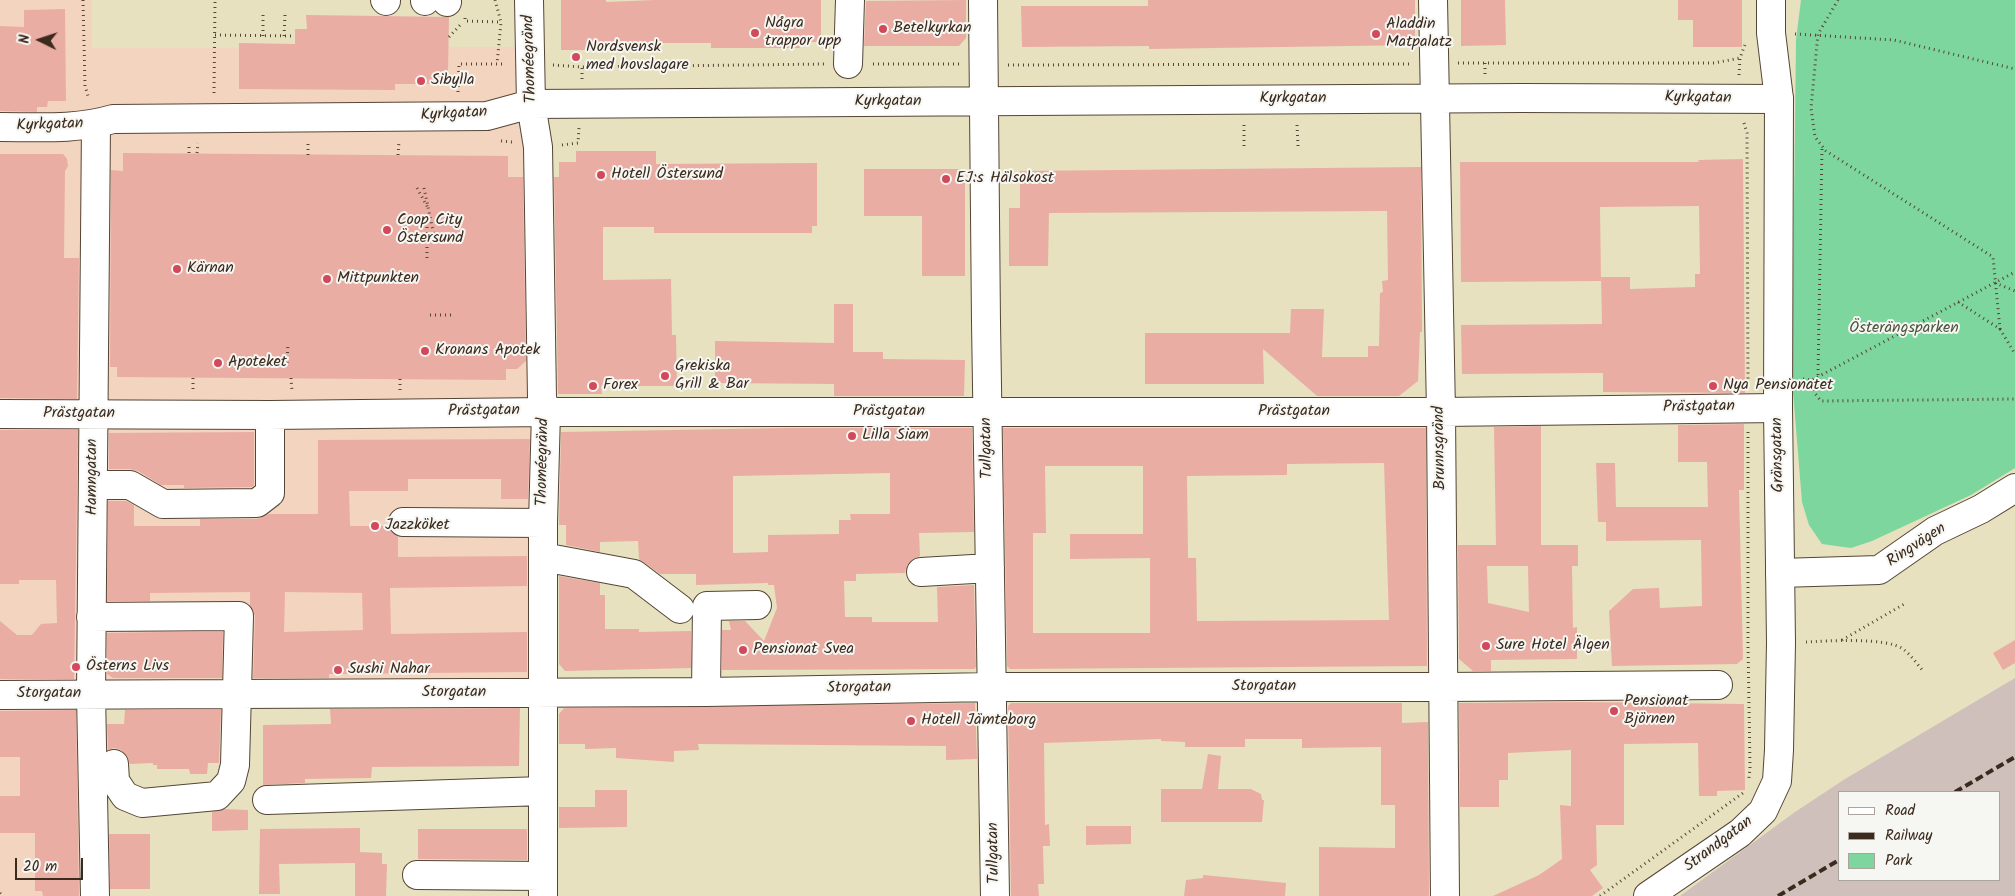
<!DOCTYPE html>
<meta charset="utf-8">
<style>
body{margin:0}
#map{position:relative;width:2015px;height:896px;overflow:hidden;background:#e7e1bf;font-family:Kalam,sans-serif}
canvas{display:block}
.legend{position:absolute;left:1838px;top:791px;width:162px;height:90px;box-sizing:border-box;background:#f6f6f2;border:1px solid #aba49d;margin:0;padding:6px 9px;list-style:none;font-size:15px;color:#3b2a1e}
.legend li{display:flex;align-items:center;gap:10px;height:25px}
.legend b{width:25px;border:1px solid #aba49d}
.north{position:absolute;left:15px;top:15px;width:50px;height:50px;-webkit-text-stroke:4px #f6f6f2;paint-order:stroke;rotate:274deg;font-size:14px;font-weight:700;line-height:20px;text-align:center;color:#3b2a1e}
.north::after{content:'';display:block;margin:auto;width:18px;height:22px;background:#3b2a1e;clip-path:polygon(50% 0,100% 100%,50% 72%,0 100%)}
.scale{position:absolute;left:15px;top:858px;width:68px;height:22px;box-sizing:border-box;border:2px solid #3b2a1e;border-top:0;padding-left:6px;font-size:15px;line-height:18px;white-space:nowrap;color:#3b2a1e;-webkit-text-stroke:4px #f6f6f2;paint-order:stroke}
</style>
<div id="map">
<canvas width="2015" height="896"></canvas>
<ul class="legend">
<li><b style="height:6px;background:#fff"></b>Road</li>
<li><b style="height:6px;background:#3b2a1e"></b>Railway</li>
<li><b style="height:14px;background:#7cd69d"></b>Park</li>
</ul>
<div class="north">N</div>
<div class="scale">20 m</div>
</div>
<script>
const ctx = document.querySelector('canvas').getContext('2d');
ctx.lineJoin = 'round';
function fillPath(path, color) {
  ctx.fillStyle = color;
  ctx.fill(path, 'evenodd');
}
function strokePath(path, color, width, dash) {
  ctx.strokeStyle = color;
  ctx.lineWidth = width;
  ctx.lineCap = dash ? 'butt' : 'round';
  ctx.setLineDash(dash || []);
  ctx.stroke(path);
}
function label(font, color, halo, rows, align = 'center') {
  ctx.font = font + ' Kalam,sans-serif';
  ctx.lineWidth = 4;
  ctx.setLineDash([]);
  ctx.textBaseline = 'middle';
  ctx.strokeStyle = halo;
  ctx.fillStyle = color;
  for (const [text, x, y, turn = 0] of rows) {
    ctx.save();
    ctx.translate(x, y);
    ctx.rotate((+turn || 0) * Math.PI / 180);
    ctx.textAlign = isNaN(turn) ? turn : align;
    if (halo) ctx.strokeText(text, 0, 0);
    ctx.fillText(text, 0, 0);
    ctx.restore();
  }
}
fillPath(new Path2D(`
 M0,0H92V48L539,47L540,687L89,688V896H0Z`), '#f3d4bf');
fillPath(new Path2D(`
 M2015,678V896H1680L1795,812L1845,779ZM1839,792H1999V880H1839Z`), '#cfc0bb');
fillPath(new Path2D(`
 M1801,0H2015V468L1971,495L1872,541L1851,548L1822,544L1809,525L1802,502L1792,379L1796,40Z`), '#7cd69d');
fillPath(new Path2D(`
 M561,0H606V2L655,0H821V42H799L800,48H711V43H615V50H561Z
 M966,0V38L959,46H864L866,1Z
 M1148,0H1415V45L1149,49V46L1022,47L1021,6H1148Z
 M1461,0H1505L1506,45L1461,46Z
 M1678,0H1742V47H1693V20H1678Z
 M65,9L66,101H48L47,107H37V112L0,111V26L24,27V10Z
 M306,15L449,17L448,74L445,73V84H395V90L239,89V43L295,44V29H307Z
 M576,151H656V164L817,163V226H812V233H654V227H603V280L671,279L672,335H676L677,386H601L602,394H558L554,177H559V162H576Z
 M123,153L508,156V177H523L526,361L517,369H506V380L117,377V367H110L111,170L123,171Z
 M0,154H63L67,159L68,166L65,171L64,258H79L77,399L0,398Z
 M1743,159L1745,393L1603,392V373L1462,374L1461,325L1602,324L1601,277H1630V289L1695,287V274H1700L1699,206L1600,207L1601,281L1461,282L1460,162H1699L1698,160Z
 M1421,167L1422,332H1420L1418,381L1399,396H1317L1263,349L1264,384H1145V333H1290L1291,309H1324L1322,357H1368V346H1379L1380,293L1383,292L1382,281L1388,280L1387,211L1049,213L1048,266H1009V208H1020V171Z
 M864,169H965V276H922V216H864Z
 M834,304H853V352H883V359L965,360L964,396H834V384L715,383V341L834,343Z
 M1744,424V490H1739L1743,659L1737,664L1612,666L1609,611L1633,589L1659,588L1660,608L1702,606L1701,540L1606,541V522H1598L1596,463H1615L1616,507H1708L1707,462H1678V425Z
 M1541,426V545H1578V566H1572L1573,628L1577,627V659L1491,660V671H1473L1459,659L1458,545H1496L1494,427ZM1487,566H1528L1529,612L1488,603Z
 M785,428H972L974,532L919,533L920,556L913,559L907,565L905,573L856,574V581H844L845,617H872V622H938L937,587L974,585L976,667L974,669L722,670V630H731L729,621H745L764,641L777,608L774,585H768V583L696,585V574H660L639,559L638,541L600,542V552L566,545V525H559L561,432ZM890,473V514H850L851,520H839V534L768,535V552L733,553V476Z
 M1003,428H1426L1427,666L1010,669L1007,666ZM1384,463L1389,620L1197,621L1196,558H1188L1187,476L1287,475V464ZM1045,466H1143V534H1070V559L1150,558V633H1033V533H1046Z
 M0,430H78L74,679H0V621L17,635H32L41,624L57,623L56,580H19V584H0Z
 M254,432V485L252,487L184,488V485H161L138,471L130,469H109V433Z
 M530,439L528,499H501V479H408V491H349L350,526H388L390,530L398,536V557L527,556V586L390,588L391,634L527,632V672L329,674V678H253L255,616L250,606V592L150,593V601H107L108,501H126L134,505V526H200V519H257L269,514H318V440ZM285,592L362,593L363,630L284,632Z
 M559,576L600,583V595H605V629H639V632L691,631V668L565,671L559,664Z
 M163,632H223L222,678H113L107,674V633Z
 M2015,640V663L2003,670L1993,653Z
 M1583,702L1744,704L1745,790L1717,791V796H1699L1698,743L1624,744V825H1596L1597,865L1590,870L1603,888L1592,896H1493L1539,875L1562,859L1560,805L1571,806V750L1508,753V780H1499V807H1460L1459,703Z
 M975,703L977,759L946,760V746L698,744L699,750L674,751V762L616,758V748L585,749V744H559V714L564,708Z
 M1011,703H1402V723L1428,722L1429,896H1319V847L1395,848V805H1381V747L1302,748V739H1245V747H1185V742L1161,741V739L1044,743L1045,825L1049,824L1050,846H1043L1044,884H1038L1039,896H1011L1008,706Z
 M520,708L519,766L372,767L371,778L305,779V783L263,785V725L331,724L330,709Z
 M76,710L79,896H43L42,891H35V833H0V796H20V757H0V711Z
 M125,710H221L219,763H208L207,774H190L189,769H157V765H153V763L130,764L127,756L121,750L114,748L108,750L107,724H124Z
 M1208,754L1221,756L1218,789H1251L1261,794L1262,800H1264L1262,822H1161V789H1202Z
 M595,790H627V827L559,828V807H595Z
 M223,809L248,810V830L212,831V812Z
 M1086,826H1131V844L1086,845Z
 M360,828V852L382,853V864H387L386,896H355V863L279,864L280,894H259L260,829Z
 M418,829H527V860L418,859Z
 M109,834H150V889H110Z
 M1203,875L1286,883L1285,896H1184L1186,880L1203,878Z`), '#eaada4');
const minor = new Path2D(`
 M385,0L386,1
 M425,0V1
 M446,0L447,2
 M529,0L531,104L538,147L542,398L546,412L543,523V896
 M983,0L986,322L995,896
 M1433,0L1441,412L1445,896
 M848,64L850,0
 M0,127C37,127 77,130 113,119L487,116L531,104L1521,98L1779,99
 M0,414L270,415L546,412H1441L1778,408
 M93,485H130L163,504L257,503L270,493V415
 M403,522L543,523
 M543,557L634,574L680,609
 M921,572L990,568
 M1780,573L1879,570L1935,531L1981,509L2015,488
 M91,617L239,616L235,765L231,781L217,796L142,803L125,796L115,781L114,764
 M706,692L707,606L757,605
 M0,695L706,692L992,687H1444L1718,685
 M267,800L543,791
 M417,875L543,876
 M95,896L91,694L96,124`);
const major = new Path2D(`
 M1648,896L1740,833L1763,811L1777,781L1779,750L1781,643L1778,408L1779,99L1771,33V0`);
strokePath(minor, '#554536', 30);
strokePath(major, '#554536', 30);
strokePath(new Path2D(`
 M83,0L85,86L89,99
 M495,0L501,22L497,64
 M1838,0L1818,34L1811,108L1815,137L1826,151L1993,257L2000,329L1958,302
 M465,18V21L501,22
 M1795,34L1894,40L2015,69
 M215,35L295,36
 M263,36V15
 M284,36L285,15
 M449,37L462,23
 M1458,63H1714L1740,58
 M1485,63V75
 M873,64H960
 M553,65L582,67L825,64
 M1008,65L1410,64
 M1739,75L1740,58L1746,42
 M582,79V67
 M458,92L459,64H505
 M214,93L215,0
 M1744,123L1747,133L1748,384
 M1244,125V146
 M1297,125L1298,146
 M501,141L512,142
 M562,145L578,143L579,128
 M189,153V143
 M197,153L198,143
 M308,155V142
 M398,155L399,141
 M417,188L428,208
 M424,188L435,240
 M427,258V217
 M1995,283L2015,291
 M430,315H451
 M2000,329L2015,354
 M287,363L288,343
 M1818,375L1822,147
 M193,378V392
 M291,378L292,391
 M1803,379L1812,380L2015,272
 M1812,380L1814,392L1821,401L2015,399
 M400,390V379
 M1748,432V644L1750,768L1749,778
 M1842,640L1906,603
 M1806,642C1826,641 1887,637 1903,649C1911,655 1917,664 1924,672
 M0,893L3,896
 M1600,896L1743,793`), '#554536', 3, [1, 4]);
strokePath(minor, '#fff', 28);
strokePath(major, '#fff', 28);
strokePath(new Path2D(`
 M1955,792L2015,757
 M1778,896L1839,860`), '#3b2a1e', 4, [8, 4]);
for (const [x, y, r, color] of [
 [883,29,5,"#d1495b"],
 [755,33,5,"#d1495b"],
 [1376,34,5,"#d1495b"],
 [576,57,5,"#d1495b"],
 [421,81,5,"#d1495b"],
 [601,175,5,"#d1495b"],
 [946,179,5,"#d1495b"],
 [387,230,5,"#d1495b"],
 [177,269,5,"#d1495b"],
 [327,279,5,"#d1495b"],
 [425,351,5,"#d1495b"],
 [218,363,5,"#d1495b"],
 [665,376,5,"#d1495b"],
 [593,386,5,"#d1495b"],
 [1713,386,5,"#d1495b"],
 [852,436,5,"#d1495b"],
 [375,526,5,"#d1495b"],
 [1486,646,5,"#d1495b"],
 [743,650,5,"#d1495b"],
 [76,667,5,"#d1495b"],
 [338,670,5,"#d1495b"],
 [1614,711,5,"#d1495b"],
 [911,721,5,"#d1495b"]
]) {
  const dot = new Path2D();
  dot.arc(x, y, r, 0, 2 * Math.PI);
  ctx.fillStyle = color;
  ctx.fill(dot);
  strokePath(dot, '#f6f6f2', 2);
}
label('16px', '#3b2a1e', '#f6f6f2', [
 ["Några",765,24],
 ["trappor upp",765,42],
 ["Aladdin",1386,25],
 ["Matpalatz",1386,43],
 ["Betelkyrkan",893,29],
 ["Nordsvensk",586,48],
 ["med hovslagare",586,66],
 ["Sibylla",431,81],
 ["Hotell Östersund",611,175],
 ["EJ:s Hälsokost",956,179],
 ["Coop City",397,221],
 ["Östersund",397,239],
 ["Kärnan",187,269],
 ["Mittpunkten",337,279],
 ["Kronans Apotek",435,351],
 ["Apoteket",228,363],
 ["Grekiska",675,367],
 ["Grill & Bar",675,385],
 ["Forex",603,386],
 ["Nya Pensionatet",1723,386],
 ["Lilla Siam",862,436],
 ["Jazzköket",385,526],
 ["Sure Hotel Älgen",1496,646],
 ["Pensionat Svea",753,650],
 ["Österns Livs",86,667],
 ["Sushi Nahar",348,670],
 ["Pensionat",1624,702],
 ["Björnen",1624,720],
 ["Hotell Jämteborg",921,721]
], 'left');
label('16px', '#3b2a1e', '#f6f6f2', [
 ["Thoméegränd",531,59,-92],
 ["Kyrkgatan",1293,99],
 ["Kyrkgatan",1698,99,1],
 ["Kyrkgatan",888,102],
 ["Kyrkgatan",454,115,-3],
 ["Kyrkgatan",50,126,-2],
 ["Prästgatan",1699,408,-1],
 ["Prästgatan",484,412,-1],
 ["Prästgatan",889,412],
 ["Prästgatan",1294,412],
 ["Prästgatan",79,414],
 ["Tullgatan",988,448,-91],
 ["Brunnsgränd",1441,448,-91],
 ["Gränsgatan",1779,455,-91],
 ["Thoméegränd",544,462,-89],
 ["Hamngatan",93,477,-90],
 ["Ringvägen",1917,546,-33],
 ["Storgatan",1264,687],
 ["Storgatan",859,689,-1],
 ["Storgatan",454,693],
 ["Storgatan",49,694],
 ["Strandgatan",1719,845,-37],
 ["Tullgatan",995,853,-91]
]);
label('16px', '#4b553e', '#f6f6f2', [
 ["Österängsparken",1904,329]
]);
</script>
